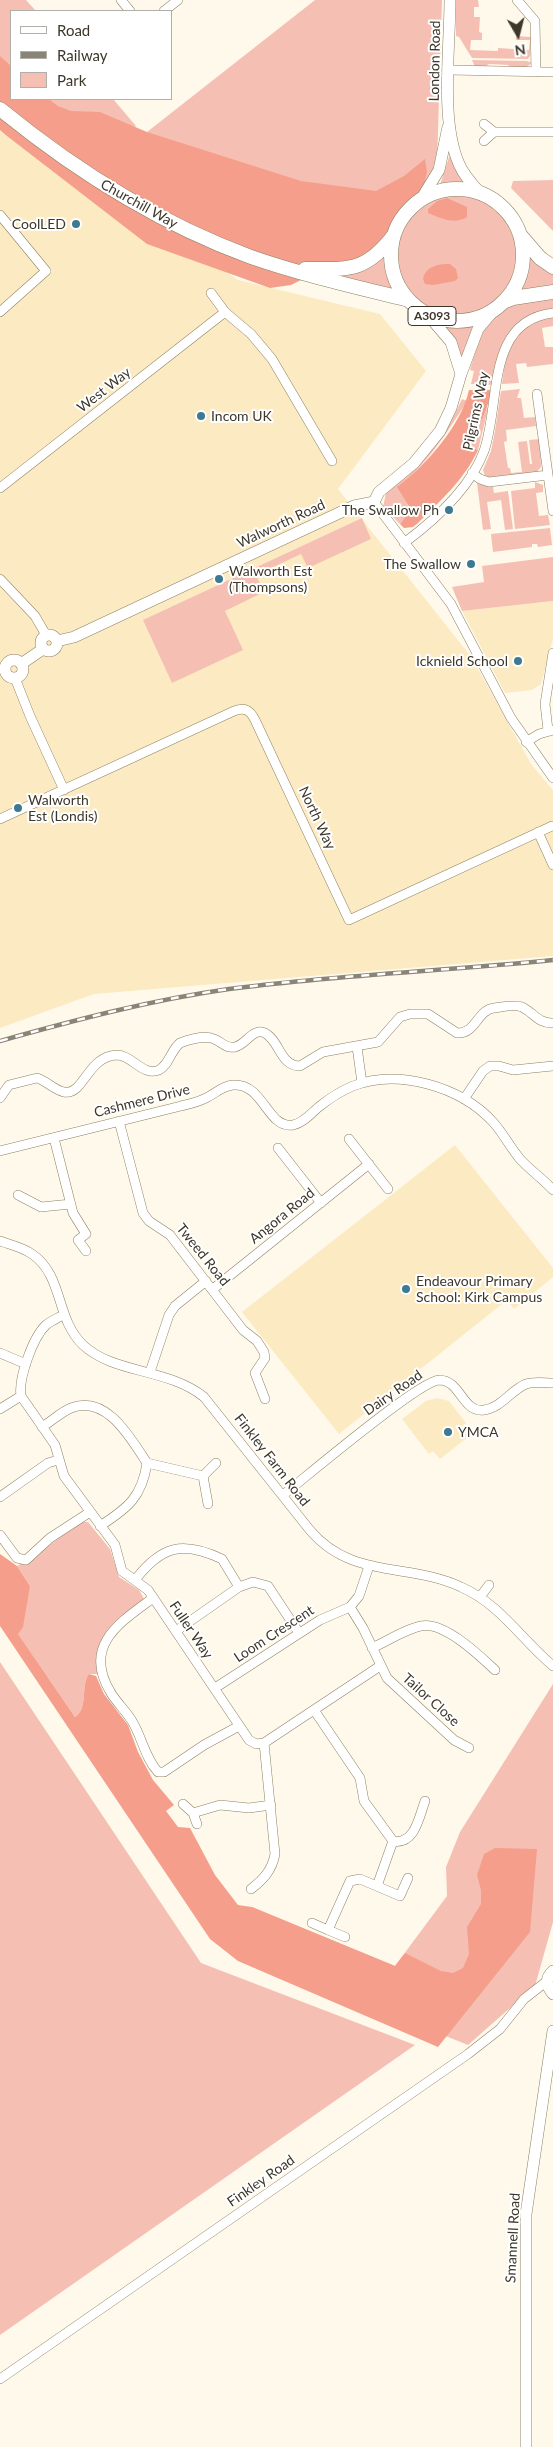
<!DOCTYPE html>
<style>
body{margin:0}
#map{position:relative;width:553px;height:2447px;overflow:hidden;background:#fef9eb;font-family:Lato,sans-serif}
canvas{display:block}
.legend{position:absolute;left:10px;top:10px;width:162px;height:90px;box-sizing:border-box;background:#fff;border:1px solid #b1afaa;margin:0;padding:6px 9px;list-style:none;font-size:15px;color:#3d372a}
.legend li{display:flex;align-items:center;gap:10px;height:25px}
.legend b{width:25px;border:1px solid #b1afaa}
.north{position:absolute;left:493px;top:10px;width:50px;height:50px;-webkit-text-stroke:4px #fff;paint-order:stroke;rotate:172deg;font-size:14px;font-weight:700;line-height:20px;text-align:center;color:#3d372a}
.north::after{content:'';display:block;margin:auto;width:18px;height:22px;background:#3d372a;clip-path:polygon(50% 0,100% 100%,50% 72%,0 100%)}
</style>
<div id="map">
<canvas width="553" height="2447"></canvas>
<ul class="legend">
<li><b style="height:6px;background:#fff"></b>Road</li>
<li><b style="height:6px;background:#8a8477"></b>Railway</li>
<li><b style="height:14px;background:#f5c0b3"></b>Park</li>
</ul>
<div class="north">N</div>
</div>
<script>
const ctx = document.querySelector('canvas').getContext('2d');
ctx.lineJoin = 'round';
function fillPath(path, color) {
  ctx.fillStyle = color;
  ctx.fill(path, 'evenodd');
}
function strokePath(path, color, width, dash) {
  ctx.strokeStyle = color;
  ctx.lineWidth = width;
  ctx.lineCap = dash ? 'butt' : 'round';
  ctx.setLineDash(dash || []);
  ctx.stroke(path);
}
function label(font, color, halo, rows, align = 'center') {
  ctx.font = font + ' Lato,sans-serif';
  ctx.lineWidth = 4;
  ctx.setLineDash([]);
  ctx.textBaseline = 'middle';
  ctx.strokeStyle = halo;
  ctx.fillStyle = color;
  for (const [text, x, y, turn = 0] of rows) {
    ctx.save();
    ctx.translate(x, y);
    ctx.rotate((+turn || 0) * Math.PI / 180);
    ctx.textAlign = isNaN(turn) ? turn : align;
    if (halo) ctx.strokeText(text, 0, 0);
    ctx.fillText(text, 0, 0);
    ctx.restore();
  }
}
fillPath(new Path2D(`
 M0,121L238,280L380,314L426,371L338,489L472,658L531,764L553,790V956L94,994L0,1028Z
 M553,601V639L541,684L532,690L505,693L462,611Z
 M455,1145L553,1268V1277L514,1309L507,1300L339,1434L242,1312Z
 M437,1398L449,1401L466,1423L461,1427L468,1437L440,1459L433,1451L429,1454L402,1419L426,1401Z`), '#fcebc2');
fillPath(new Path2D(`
 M0,0H26L36,11H11V68L0,59Z
 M315,0H442L437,164L427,186L416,195L391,226L361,258L328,264L147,132Z
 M456,0H478L479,7H474V17H480L479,32L482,33V40H471L470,50L498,51V48L529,50L530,40H516V36L531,37L530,56L528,59L472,58L459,37L456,36Z
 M472,60L527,61L532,63L525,68L512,69L508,65L489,64L485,67H475Z
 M49,99H113L136,126L108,148Z
 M450,154L464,183L440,185Z
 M553,180V231L511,188L513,181Z
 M396 255a60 60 0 1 1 120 0a60 60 0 1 1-120 0Z
 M529,254L553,271V288L518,291L526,273Z
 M385,255L388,275L394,290L329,274Z
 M553,296V310C504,323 501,338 492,385L471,384L474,371L470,370C488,310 493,308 553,296Z
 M553,317V326L542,328L545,347H553V364L527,367L526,363L516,364L519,383L502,384C508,345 508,328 553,317Z
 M475,325L463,362L445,326Z
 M520,389L517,398H521L524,418L535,417L536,426L506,430L507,441L504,442L508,468H510L511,473L522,472L518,442L527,441L530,464H532L529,440L540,439L541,467L536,473L491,478L485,476L483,470L491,451L495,431L501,391Z
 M462,399L467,401C447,433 428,463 398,487L411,511L400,524L390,514L388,515L383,507L386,493C422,462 442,443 462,399Z
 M489,405L478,450L466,444L467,438L476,431Z
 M535,482L543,485V492L536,493L539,516L548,515L550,525L515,529L511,491L535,488Z
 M477,483L493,487L494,493L508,491L513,529L505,530L501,500L487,502L491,529L483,530Z
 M362,518L371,539L308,568L301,554L256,575L264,592L225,611L243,650L172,683L143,620Z
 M550,528L552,545L538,547L537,544H532V547L493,552L491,534Z
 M553,557V601L462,611L452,587L484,582L482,566Z
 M80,1522H88L110,1549L119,1577L139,1590L144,1599L116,1622L106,1634L99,1674H89C80,1687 89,1708 75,1717L17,1633L30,1586L17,1566L38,1554Z
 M0,1662L201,1963L415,2045L0,2335Z
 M553,1684V1922L535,1986L468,2045L241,1954L252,1907L395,1966L447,1896L446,1867L460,1832Z`), '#f5c0b3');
fillPath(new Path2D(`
 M0,56L11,66V99H49L58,106L71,111L100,112L147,132L301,181L376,191L404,176L425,159L427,172L424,185L383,239L372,250L346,265L337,262L291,285L270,288L147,244L7,136L0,130Z
 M447,198L467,207V217C454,225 440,218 428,213V209L437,201Z
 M450,264L456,269L458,278L455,281L433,285L425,284L423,279C426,266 438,264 450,264Z
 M469,390H491C488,408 482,426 467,439L466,444L478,450C464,480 441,500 418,523L413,527L404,528L400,524L411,510L397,487C426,465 461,426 469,390Z
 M0,1554L17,1566L30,1586L23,1627L18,1634L75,1717C89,1708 80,1686 89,1674L96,1676L104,1694L128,1725L138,1752L153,1780L174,1805L166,1811L178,1827L190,1828L215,1875L238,1905L252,1907L395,1966L405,1953L441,1971L453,1973L463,1968L469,1954L467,1927L481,1904V1890L477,1875L484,1854L495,1848L537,1849L530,1932L438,2047L238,1961L210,1939L0,1626Z`), '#f59e8b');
const minor = new Path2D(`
 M121,0L130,11
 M517,0L535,21L536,72
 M164,11L178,0
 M449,70L553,72
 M484,124L494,132H553
 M484,141L494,132
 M0,215L46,271L0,312
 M211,293L225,312L251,334L272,359L332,461
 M537,394L553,511
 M472,473L480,479L489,482L548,475
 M0,488L225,312
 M374,502L451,604L511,718L553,778
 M404,543C435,520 470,489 484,451C501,403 485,321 553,313
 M0,579L35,616L46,635
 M15,678L30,716L64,790
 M548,730L545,704L553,653
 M526,742L539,734L553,730
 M0,819L234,711C245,707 250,710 255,720L349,920L552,826
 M538,832L553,865
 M357,1047L362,1083
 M0,1098L9,1085L37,1078C47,1081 54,1090 64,1092C84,1096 87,1056 117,1055C132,1055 143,1077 159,1070C169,1065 171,1050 180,1043C188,1040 205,1035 214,1039C222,1042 226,1049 235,1047C246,1045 253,1027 265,1033C280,1041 280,1066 300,1066L323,1052L378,1042L400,1017L410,1014H428L457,1033C476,1034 477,1010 494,1008C502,1007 515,1004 522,1007C534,1013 539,1024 553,1023
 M464,1099L483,1071L490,1066H499L513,1070L553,1066
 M119,1121L143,1213L149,1221L170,1235L243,1330L257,1341L264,1352L265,1358L255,1373L265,1399
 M54,1138L73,1213L86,1234L78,1240L86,1251
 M349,1139L388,1189
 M278,1148L321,1203
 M0,1151L181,1106C190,1104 198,1102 206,1098C216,1093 222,1086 233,1085C264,1083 267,1129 293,1125C304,1123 312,1112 320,1106C330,1098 341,1091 353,1086C398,1068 461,1087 493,1122C503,1133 510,1147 520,1159C530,1170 543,1179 553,1190
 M18,1195L41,1207L71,1204
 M0,1241C11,1245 22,1247 32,1254C64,1276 55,1318 83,1345C114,1374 168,1368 204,1397L309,1529C351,1580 408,1562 461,1587C500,1604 521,1639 553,1666
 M213,1289L369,1164
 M63,1315C58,1318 51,1321 46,1325C33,1337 18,1379 21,1396L55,1445L64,1476L115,1545L122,1571L148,1590L249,1740L256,1744L264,1743L380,1666
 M0,1353L26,1364
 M150,1372L169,1315L175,1306L206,1281
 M0,1409L21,1396
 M42,1427C52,1421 61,1412 71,1408C107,1394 131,1439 147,1463C142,1497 128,1508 100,1526
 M147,1463L203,1476
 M283,1495C307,1476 419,1381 439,1380C461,1380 462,1413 484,1410C501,1408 511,1390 526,1384C535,1381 544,1383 553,1383
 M0,1497L48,1463L58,1460
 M208,1504L203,1476L216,1463
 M0,1535L17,1558L26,1560L50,1538L90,1512
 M135,1580C162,1545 183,1541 222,1559L239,1587
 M480,1597L489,1585
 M153,1598C119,1623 82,1646 111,1693C117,1703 126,1711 132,1721C142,1737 145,1758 158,1772H164L204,1745L239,1726
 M350,1607L363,1628L387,1678L454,1740L469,1748
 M176,1631L239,1587L253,1582L268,1586L299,1633
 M372,1648C388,1641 405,1629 421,1626C444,1621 480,1656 495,1670
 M215,1688L320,1620L350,1607L359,1596L369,1566
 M314,1710L360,1778L364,1801L393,1841
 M183,1804L193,1813
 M197,1824L193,1813L220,1805L249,1808L271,1805
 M377,1886L393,1841C415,1845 419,1817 425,1801
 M251,1889C264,1879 272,1870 275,1854L264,1743
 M312,1923L328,1930
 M345,1937L328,1930L350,1881L360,1879L400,1896L408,1878
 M0,2379L468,2054L500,2029L524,1999L547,1981`);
const tertiary = new Path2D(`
 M450,0C450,48 440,121 459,164C464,176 473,185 482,195
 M420,201L439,170L448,127
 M428,315L451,342L461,374
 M41 643a8 8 0 1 1 16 0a8 8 0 1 1-16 0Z
 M57,641L74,637L354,506L374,502L379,492L414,463L440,431L451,408L461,374L478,329L494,310
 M5 669a9 9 0 1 1 18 0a9 9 0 1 1-18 0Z
 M21,664L43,649
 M553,1971C545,1978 546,1986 553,1994
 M526,2447V2214L553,2031`);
const primary = new Path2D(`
 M0,109C76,171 158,223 251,257C303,275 356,287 409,300
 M391 255a66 66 0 1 1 132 0a66 66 0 1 1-132 0Z
 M521,236L540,258L553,267
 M305,269C348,269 365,273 394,235
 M503,302L513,298L553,292`);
strokePath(minor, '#8d8062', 10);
strokePath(tertiary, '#8d8062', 12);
strokePath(primary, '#8d8062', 15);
strokePath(minor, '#fff', 9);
strokePath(tertiary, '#fff', 11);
strokePath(primary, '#fff', 14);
const rail = new Path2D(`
 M0,1041C75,1020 151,1000 229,989C336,975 445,971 553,960`);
strokePath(rail, '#8a8477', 4.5);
strokePath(rail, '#fff', 2.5, [8]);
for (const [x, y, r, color] of [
 [76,224,5,"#3d7991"],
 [201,416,5,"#3d7991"],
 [449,510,5,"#3d7991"],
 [471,564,5,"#3d7991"],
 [219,579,5,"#3d7991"],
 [518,661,5,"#3d7991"],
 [18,808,5,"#3d7991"],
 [406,1289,5,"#3d7991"],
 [448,1432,5,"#3d7991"]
]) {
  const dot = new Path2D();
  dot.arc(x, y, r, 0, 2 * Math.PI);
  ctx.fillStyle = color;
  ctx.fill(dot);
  strokePath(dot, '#fff', 2);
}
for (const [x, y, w] of [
 [432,316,48]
]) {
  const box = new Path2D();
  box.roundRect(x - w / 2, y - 9.5, w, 19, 4);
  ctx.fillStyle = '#fff';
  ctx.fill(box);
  strokePath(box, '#3d372a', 1);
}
label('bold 12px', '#3d372a', null, [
 ["A3093",432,316]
]);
label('14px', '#3d372a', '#fff', [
 ["London Road",435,61,-89],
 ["Churchill Way",139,204,29],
 ["West Way",104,390,-38],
 ["Pilgrims Way",476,411,-78],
 ["Walworth Road",281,524,-25],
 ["North Way",317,818,65],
 ["Cashmere Drive",142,1101,-14],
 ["Angora Road",282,1216,-39],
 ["Tweed Road",203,1255,51],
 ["Dairy Road",393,1393,-35],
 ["Finkley Farm Road",272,1460,52],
 ["Fuller Way",191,1630,56],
 ["Loom Crescent",274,1634,-33],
 ["Tailor Close",431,1700,42],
 ["Finkley Road",261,2181,-35],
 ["Smannell Road",513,2238,-87]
]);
label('14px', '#3d372a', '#fff', [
 ["CoolLED",66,224,"right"],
 ["Incom UK",211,416],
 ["The Swallow Ph",439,510,"right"],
 ["The Swallow",461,564,"right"],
 ["Walworth Est",229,571],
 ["(Thompsons)",229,587],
 ["Icknield School",508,661,"right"],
 ["Walworth",28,800],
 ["Est (Londis)",28,816],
 ["Endeavour Primary",416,1281],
 ["School: Kirk Campus",416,1297],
 ["YMCA",458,1432]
], 'left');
</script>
